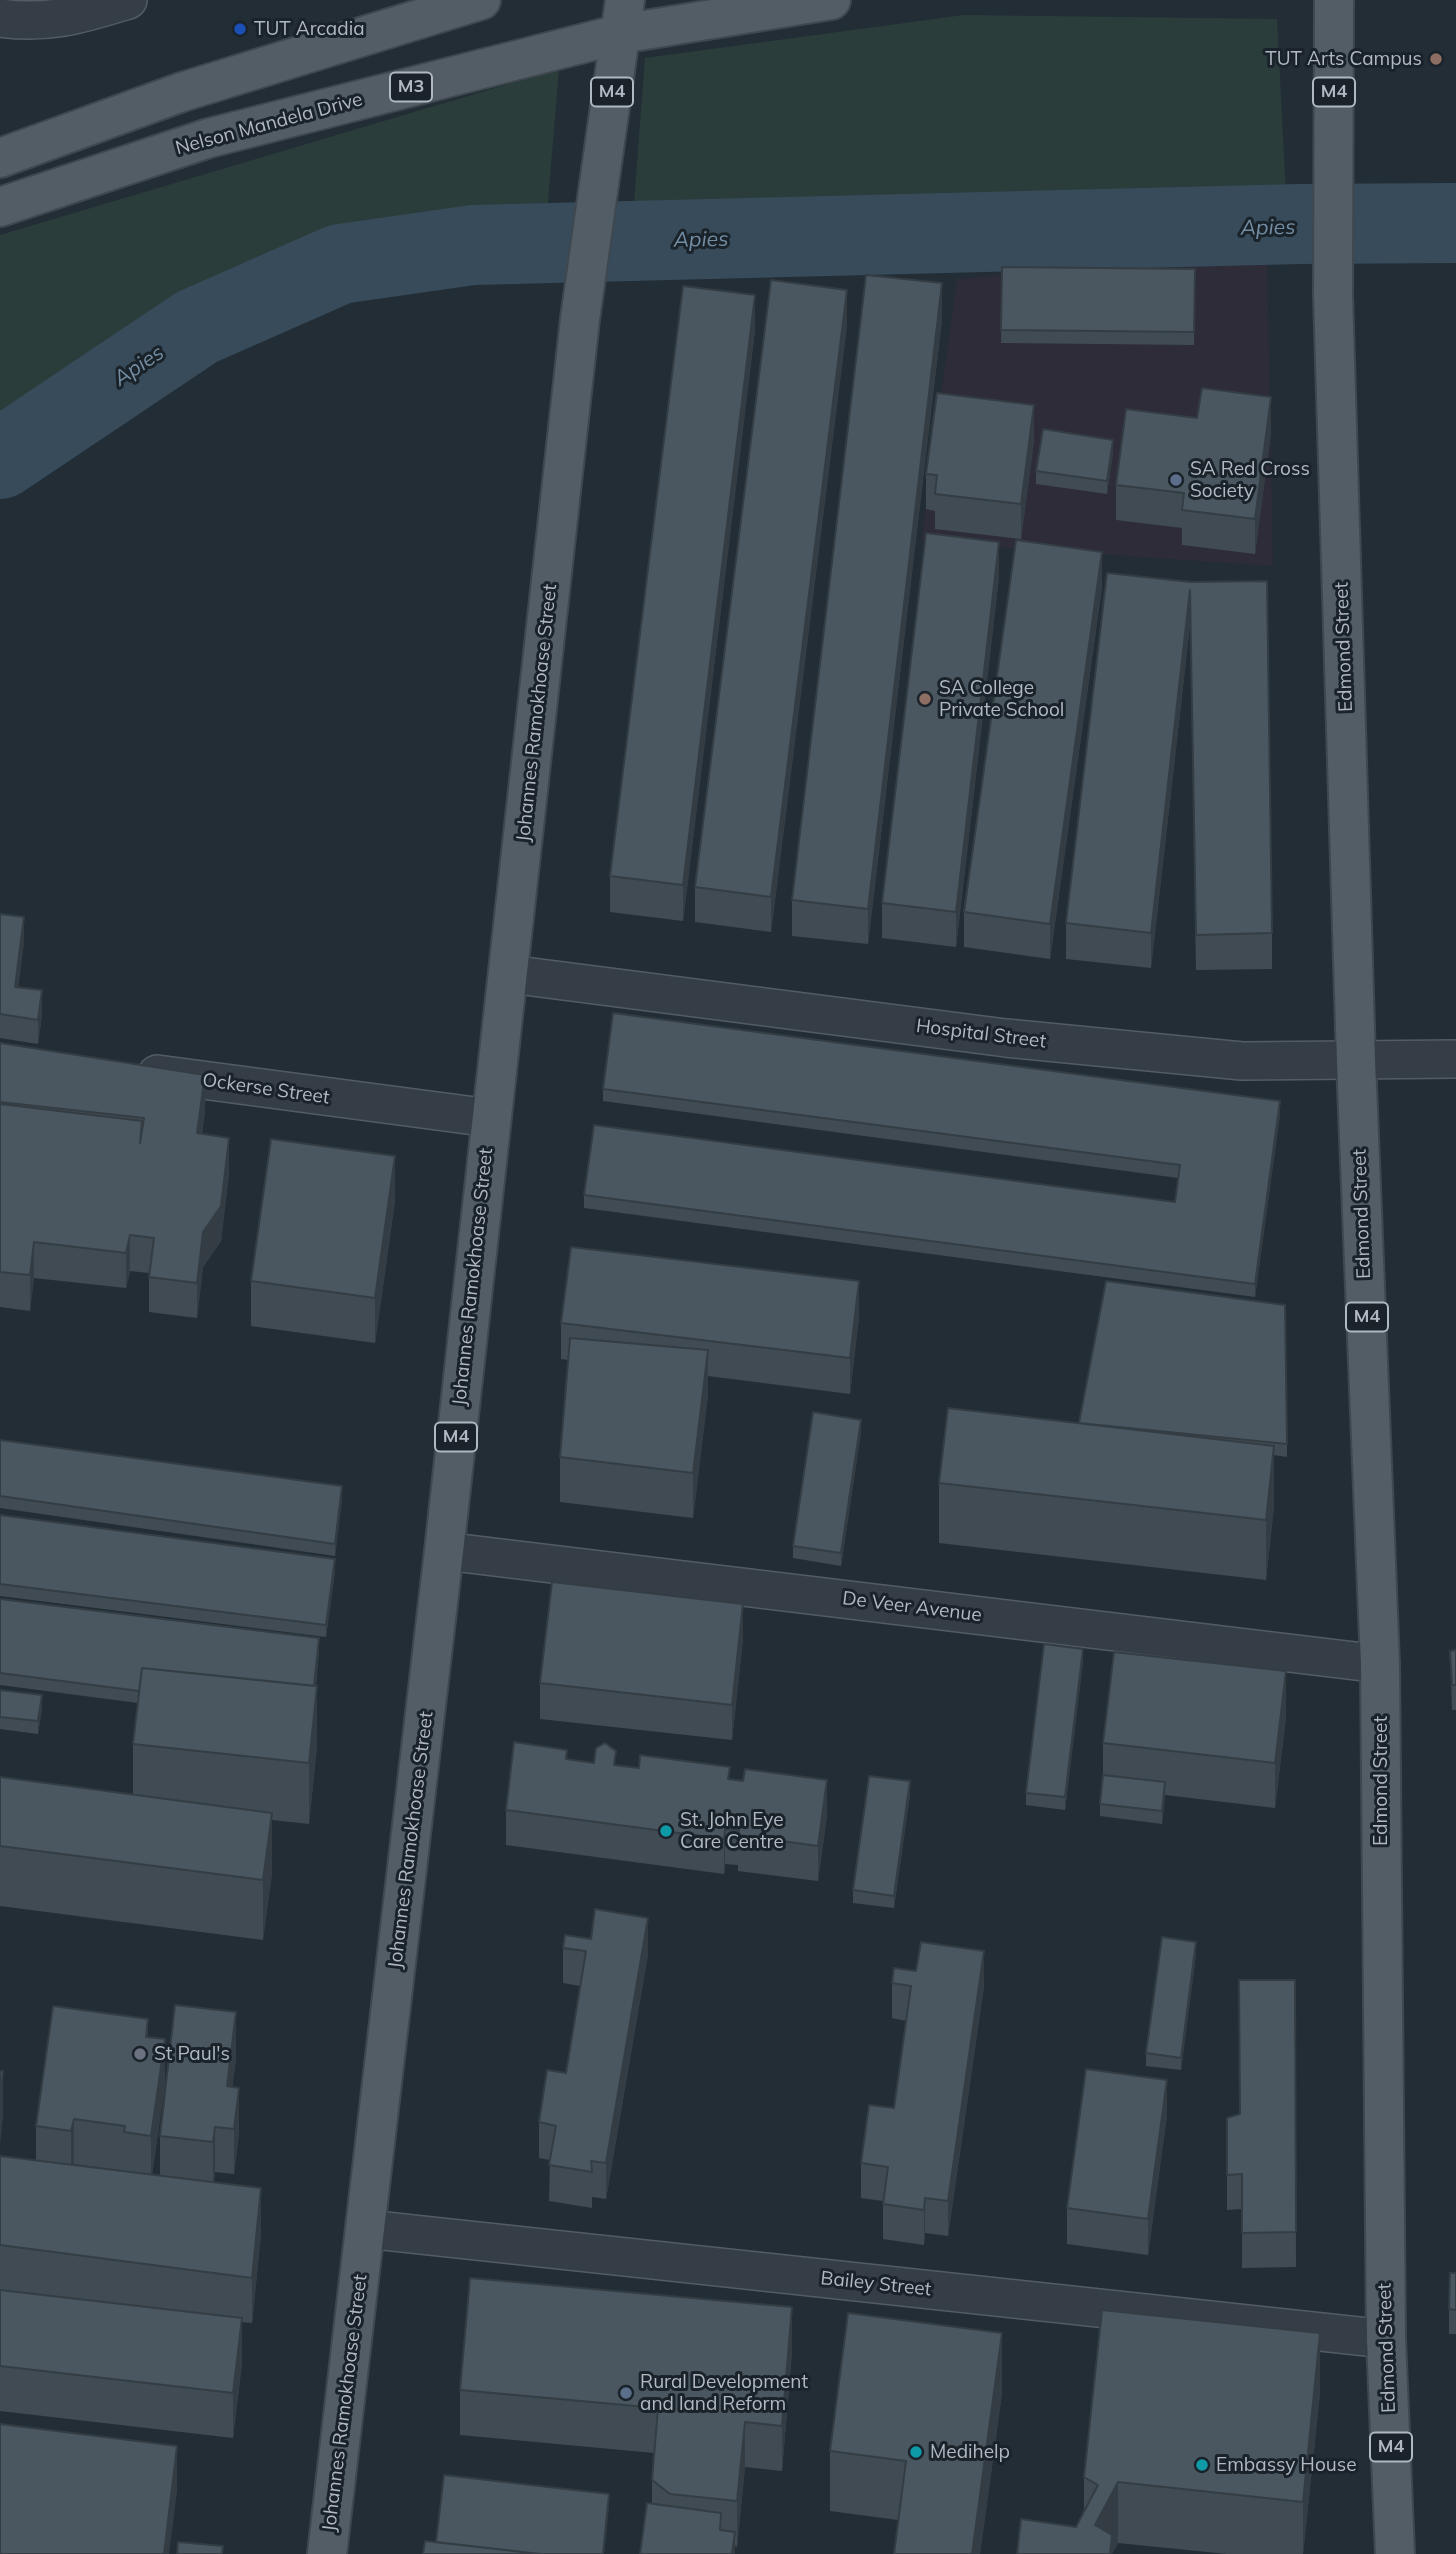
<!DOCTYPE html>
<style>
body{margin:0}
canvas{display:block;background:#222d35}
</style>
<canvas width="1456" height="2554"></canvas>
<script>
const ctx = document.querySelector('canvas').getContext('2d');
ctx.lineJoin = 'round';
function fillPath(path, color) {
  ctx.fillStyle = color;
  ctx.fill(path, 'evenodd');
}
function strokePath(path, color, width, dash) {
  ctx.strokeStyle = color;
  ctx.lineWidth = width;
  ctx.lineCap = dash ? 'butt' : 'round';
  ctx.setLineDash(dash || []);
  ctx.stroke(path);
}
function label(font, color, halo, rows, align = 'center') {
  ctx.font = font + ' Mulish,sans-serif';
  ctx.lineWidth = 6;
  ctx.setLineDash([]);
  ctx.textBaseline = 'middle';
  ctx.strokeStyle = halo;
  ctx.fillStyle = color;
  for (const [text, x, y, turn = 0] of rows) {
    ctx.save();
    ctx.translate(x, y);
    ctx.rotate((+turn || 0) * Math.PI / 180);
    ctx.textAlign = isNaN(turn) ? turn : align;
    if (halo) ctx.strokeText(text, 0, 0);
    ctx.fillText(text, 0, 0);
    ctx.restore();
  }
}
fillPath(new Path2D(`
 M1267,251L1273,566L921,542L957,279Z`), '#2d2c38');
fillPath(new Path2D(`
 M964,15L1277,19L1286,195L633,217L645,58Z
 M559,69L547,213L404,222L217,293L0,425V235Z`), '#2a3d3a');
strokePath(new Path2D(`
 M0,459L197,327L340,264L473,245L1299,224L1456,223`), '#374b5b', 80);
const street = new Path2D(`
 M0,18C49,25 82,14 128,0
 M509,974L1006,1038L1242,1061L1456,1059
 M157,1074L490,1118
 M444,1551L1380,1664
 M366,2229L1386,2339`);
const primary = new Path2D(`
 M1334,0L1333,295L1356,1061L1380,1664L1386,2339L1395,2554
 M0,158L182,92L481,0
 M0,207L209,138L620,34L831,0
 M327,2554L444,1551L580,319L625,0`);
strokePath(street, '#535c64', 40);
strokePath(primary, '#3f474f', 42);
strokePath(street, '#353e46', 37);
strokePath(primary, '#535d66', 38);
fillPath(new Path2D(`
 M1002,267L1195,269L1194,345L1001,343Z
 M942,319L868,944L792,936V900Z
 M847,325L771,932L695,922V887Z
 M755,330L683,921L610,912V876Z
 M1271,432L1255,554L1182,545V528L1116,520V485Z
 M1034,441L1021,539L935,529V511L926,509V474Z
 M1113,453L1107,494L1036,484V471Z
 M999,577L956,947L882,938V903Z
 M1191,582L1272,933V969L1196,970L1190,625L1151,968L1066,959V923Z
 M1102,587L1050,959L964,947V912Z
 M0,914L24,941L18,988L42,1015L38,1044L0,1038Z
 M0,1043L205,1111L202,1134L229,1173L221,1241L203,1267L197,1318L149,1312V1273L130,1271L126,1288L34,1278L30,1311L0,1307Z
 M603,1089L1280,1114L1255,1297L584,1208V1195L1175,1202L1178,1178L603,1101Z
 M395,1201L375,1343L251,1326V1281Z
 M859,1317L850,1394L708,1376V1395L693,1518L560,1502V1457L568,1360L561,1359V1323Z
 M1079,1423L1287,1444V1457L1274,1455V1506L1266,1580L939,1543V1483Z
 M861,1432L841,1566L793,1558V1546Z
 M0,1440L342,1499L335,1556L0,1508Z
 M0,1515L335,1571L326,1637L0,1596Z
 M0,1599L319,1650L316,1686L317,1746L309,1824L272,1820V1873L263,1940L0,1906V1777L133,1795V1744L138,1703L0,1685Z
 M743,1639L732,1740L540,1719V1683Z
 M1456,1650V1710H1452L1450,1651Z
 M1083,1661L1065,1810L1026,1805V1793Z
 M0,1690L42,1708L38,1734L0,1729Z
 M1286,1717L1275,1808L1165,1795L1162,1824L1100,1816V1804L1103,1775V1743Z
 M567,1759L730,1779L827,1815L818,1881L738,1871V1865L725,1864L724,1874L506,1845V1810Z
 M910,1794L894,1908L853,1903V1890Z
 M563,1948L648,1954L606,2199L592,2197V2208L549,2201L550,2160L539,2158V2122L566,2073L580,1986L563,1983Z
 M1196,1954L1181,2070L1146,2066V2053Z
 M1295,1980L1296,2267L1242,2268V2209L1227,2210V2118L1240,2114Z
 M892,1983L984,1986L948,2236L925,2233L924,2245L883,2239V2201L861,2198V2163L894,2108L906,2021L892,2018Z
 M148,2037L165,2084L152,2175L160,2176V2136L236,2058L232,2087L239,2133L234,2174L215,2172L214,2183L261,2234L252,2323L242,2322V2363L233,2438L0,2411V2156L36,2161V2126ZM74,2164L124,2171V2172L73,2165Z
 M1167,2115L1148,2255L1067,2244V2208Z
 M1456,2273V2334H1449V2309Z
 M792,2352L782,2471L745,2467L737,2547L735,2546V2554L652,2504V2480L654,2453L460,2435V2390Z
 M1002,2393L980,2554H894L898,2520L830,2511V2451Z
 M1320,2393L1303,2554H1227L1118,2543L1112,2554L1076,2527L1084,2510V2477Z`), '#404b53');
fillPath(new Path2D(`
 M942,283V319L868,944V909Z
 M847,290V325L771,932V897Z
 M755,295V330L683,921V885Z
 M1271,397V432L1255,554V519Z
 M1034,405V441L1021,539V504Z
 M1113,440V453L1107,494V481Z
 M999,542V577L956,947V912Z
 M1102,552V587L1050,959V924Z
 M1190,590V625L1151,968V933Z
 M24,917V941L15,1012V987Z
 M42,990V1015L38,1044V1020Z
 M205,1075V1111L197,1169V1133Z
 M1280,1101V1114L1255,1297V1284Z
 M229,1138V1173L221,1241L203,1267L197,1318V1283L203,1232Z
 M395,1156V1201L375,1343V1298Z
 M130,1235V1271L126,1288V1253Z
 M34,1242V1278L30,1311V1275Z
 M859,1281V1317L850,1394V1358Z
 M708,1350V1395L693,1518V1473Z
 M861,1420V1432L841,1566V1553Z
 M1274,1446V1506L1266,1580V1520Z
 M342,1486V1499L335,1556V1544Z
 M335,1559V1571L326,1637V1625Z
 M743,1604V1639L732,1740V1705Z
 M319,1638V1650L312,1725V1712Z
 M1083,1649V1661L1065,1810V1797Z
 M1286,1671V1717L1275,1808V1763Z
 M317,1686V1746L309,1824V1763Z
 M42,1695V1708L38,1734V1721Z
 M827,1780V1815L818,1881V1846Z
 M910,1781V1794L894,1908V1896Z
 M1165,1782V1795L1162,1824V1811Z
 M272,1813V1873L263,1940V1880Z
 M725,1829V1864L724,1874V1839Z
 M648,1918V1954L606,2199V2163Z
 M1196,1942V1954L1181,2070V2058Z
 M984,1951V1986L948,2236V2201Z
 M236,2012V2058L227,2131V2086Z
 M148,2019V2064L146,2037Z
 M165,2039V2084L151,2181V2136Z
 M3,2071V2116L0,2146V2101Z
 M1167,2080V2115L1148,2255V2219Z
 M239,2088V2133L234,2174V2129Z
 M74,2119V2164L71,2176V2131Z
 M215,2127V2172L213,2187V2142Z
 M261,2188V2234L252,2323V2278Z
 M925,2198V2233L924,2245V2210Z
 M792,2307V2352L782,2471V2426Z
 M242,2318V2363L233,2438V2393Z
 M1002,2333V2393L980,2554H972Z
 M1320,2333V2393L1303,2554V2502Z
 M745,2422V2467L737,2547V2501Z
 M177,2446V2492L169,2554H164Z
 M1118,2482V2543L1112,2554H1095V2525Z
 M609,2494V2507L604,2554H603Z
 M735,2532V2554H732Z`), '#343d44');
const building = new Path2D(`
 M1002,267L1195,269L1194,332L1001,330Z
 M866,275L942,283L868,909L792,900Z
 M771,280L847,290L771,897L695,887Z
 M683,286L755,295L683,885L610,876Z
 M1202,388L1271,397L1255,519L1182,510L1184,493L1116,485L1126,409L1197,418Z
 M937,393L1034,405L1021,504L935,494L937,475L926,474Z
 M1043,429L1113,440L1107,481L1036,471Z
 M926,533L999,542L956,912L882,903Z
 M1016,540L1102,552L1050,924L964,912Z
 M1107,573L1191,582L1267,581L1272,933L1196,935L1190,590L1151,933L1066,923Z
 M0,914L24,917L15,987L42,990L38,1020L0,1014Z
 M613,1013L1280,1101L1255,1284L584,1195L594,1125L1175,1202L1180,1165L603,1089Z
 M0,1043L205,1075L197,1133L229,1138L221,1206L203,1232L197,1283L149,1277L154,1238L130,1235L126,1253L34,1242L30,1275L0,1272V1104L142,1121L140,1143L144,1118L0,1102Z
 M271,1139L395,1156L375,1298L251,1281Z
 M571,1247L859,1281L850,1358L561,1323Z
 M1106,1281L1285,1305L1287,1444L1079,1423Z
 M570,1338L708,1350L693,1473L560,1457Z
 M948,1408L1274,1446L1266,1520L939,1483Z
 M813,1412L861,1420L841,1553L793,1546Z
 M0,1440L342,1486L335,1544L0,1496Z
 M0,1515L335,1559L326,1625L0,1584Z
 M552,1582L743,1604L732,1705L540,1683Z
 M0,1599L319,1638L314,1686L142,1668L139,1691L0,1673Z
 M1044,1644L1083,1649L1065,1797L1026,1793Z
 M1456,1650V1685H1452L1450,1651Z
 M1114,1652L1286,1671L1275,1763L1103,1743Z
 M142,1668L317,1686L309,1763L133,1744Z
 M0,1690L42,1695L38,1721L0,1717Z
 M514,1742L567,1750L566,1759L594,1763L596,1748L605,1743L616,1751L614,1765L639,1768L640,1755L730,1767L728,1779L743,1781L745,1769L827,1780L818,1846L738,1835L739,1830L725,1829L724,1839L506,1810Z
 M1103,1775L1165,1782L1162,1811L1100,1804Z
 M869,1776L910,1781L894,1896L853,1890Z
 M0,1777L272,1813L263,1880L0,1846Z
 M595,1909L648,1918L606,2163L591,2161L592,2172L549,2165L556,2126L539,2122L547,2070L566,2073L586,1951L563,1948L565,1935L591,1939Z
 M1162,1937L1196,1942L1181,2058L1146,2053Z
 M921,1942L984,1951L948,2201L925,2198L924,2210L883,2204L888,2167L861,2163L869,2105L894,2108L911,1986L892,1983L894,1968L916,1971Z
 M1239,1980H1295L1296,2232L1242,2233V2174L1227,2175V2118L1240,2114Z
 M175,2005L236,2012L227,2086L239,2088L234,2129L215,2127L213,2142L160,2136Z
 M53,2006L148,2019L146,2037L165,2039L151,2136L124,2132L125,2126L74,2119L71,2131L36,2126Z
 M1086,2069L1167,2080L1148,2219L1067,2208Z
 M0,2071H3L0,2101Z
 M0,2156L261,2188L252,2278L0,2245Z
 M1450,2273H1456V2310L1449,2309Z
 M470,2278L792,2307L782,2426L745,2422L737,2501L670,2494L652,2480L658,2408L460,2390Z
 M0,2290L242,2318L233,2393L0,2366Z
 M1102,2310L1320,2333L1303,2502L1118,2482L1095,2525L1112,2535L1110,2554H1017L1021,2519L1076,2527L1098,2485L1084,2477Z
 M848,2313L1002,2333L972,2554H894L906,2461L830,2451Z
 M0,2424L177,2446L164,2554H0Z
 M444,2475L609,2494L603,2554H540L436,2542Z
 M647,2503L721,2513L720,2530L735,2532L732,2554H640Z
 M425,2541L540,2554H423Z
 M178,2542L223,2546L222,2554H177Z`);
fillPath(building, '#4a5761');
strokePath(building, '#343d44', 2);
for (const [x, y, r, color] of [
 [240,29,7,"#1a4fb4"],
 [1436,59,7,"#8d6e63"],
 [1176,480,7,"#5c6f8a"],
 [925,699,7,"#8d6e63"],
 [666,1831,7,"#0f9aa8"],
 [140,2054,7,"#6b7280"],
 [626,2393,7,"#5c6f8a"],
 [916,2452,7,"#0f9aa8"],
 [1202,2465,7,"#0f9aa8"]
]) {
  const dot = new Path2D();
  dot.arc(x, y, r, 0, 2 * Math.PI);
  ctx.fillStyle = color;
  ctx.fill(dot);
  strokePath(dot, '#1b232a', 2.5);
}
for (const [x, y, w] of [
 [411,87,42],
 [612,92,42],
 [1334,92,42],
 [1367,1317,42],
 [456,1437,42],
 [1391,2447,42]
]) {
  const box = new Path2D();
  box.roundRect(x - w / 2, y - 14.5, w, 29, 5);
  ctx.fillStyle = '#1b232a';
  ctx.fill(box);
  strokePath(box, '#b0b9c2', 2);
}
label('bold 18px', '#b0b9c2', null, [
 ["M3",411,87],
 ["M4",612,92],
 ["M4",1334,92],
 ["M4",1367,1317],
 ["M4",456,1437],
 ["M4",1391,2447]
]);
label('19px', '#b0b9c2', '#1b232a', [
 ["TUT Arcadia",254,29],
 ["TUT Arts Campus",1422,59,"right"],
 ["SA Red Cross",1190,469],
 ["Society",1190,491],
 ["SA College",939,688],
 ["Private School",939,710],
 ["St. John Eye",680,1820],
 ["Care Centre",680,1842],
 ["St Paul's",154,2054],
 ["Rural Development",640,2382],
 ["and land Reform",640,2404],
 ["Medihelp",930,2452],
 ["Embassy House",1216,2465]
], 'left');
label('19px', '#b0b9c2', '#1b232a', [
 ["Nelson Mandela Drive",269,124,-15],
 ["Edmond Street",1344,647,-92],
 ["Johannes Ramokhoase Street",537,713,-84],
 ["Hospital Street",981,1034,7],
 ["Ockerse Street",266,1089,8],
 ["Edmond Street",1362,1214,-92],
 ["Johannes Ramokhoase Street",473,1277,-84],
 ["De Veer Avenue",912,1607,7],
 ["Edmond Street",1381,1781,-90],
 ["Johannes Ramokhoase Street",411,1840,-83],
 ["Bailey Street",876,2284,6],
 ["Edmond Street",1387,2348,-92],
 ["Johannes Ramokhoase Street",345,2403,-83]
]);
label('italic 21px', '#738ea4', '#1b232a', [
 ["Apies",1268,228,-1],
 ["Apies",701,240,-1],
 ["Apies",139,366,-34]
]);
</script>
